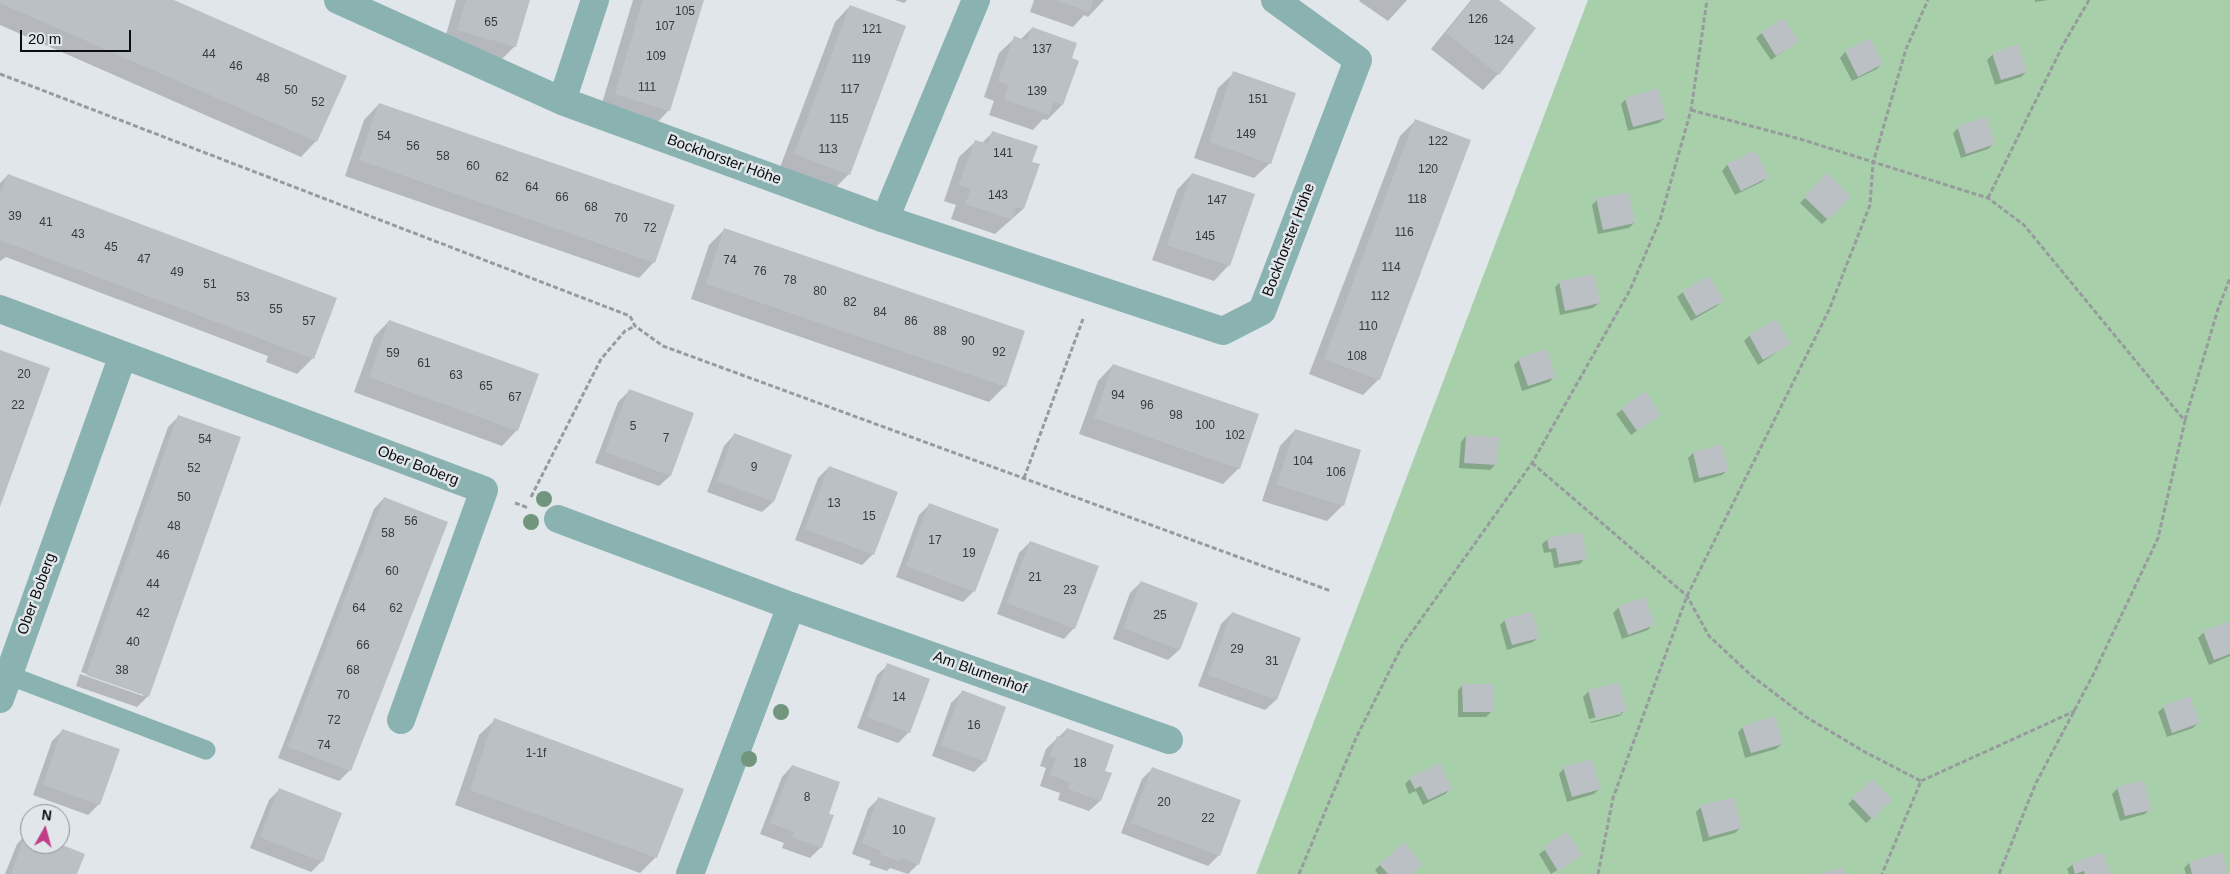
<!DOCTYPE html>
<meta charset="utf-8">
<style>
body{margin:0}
#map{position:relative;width:2230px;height:874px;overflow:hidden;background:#e1e6eb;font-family:Arial,sans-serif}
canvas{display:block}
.north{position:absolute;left:20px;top:804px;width:50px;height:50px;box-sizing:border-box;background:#e1e6eb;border:1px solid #8c9093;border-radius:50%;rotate:7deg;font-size:14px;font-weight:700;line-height:20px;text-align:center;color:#0c0e0f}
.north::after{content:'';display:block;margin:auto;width:18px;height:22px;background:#c03e85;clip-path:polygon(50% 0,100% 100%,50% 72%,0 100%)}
.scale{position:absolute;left:20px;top:30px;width:111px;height:22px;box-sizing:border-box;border:2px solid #0c0e0f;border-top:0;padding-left:6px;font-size:15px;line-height:18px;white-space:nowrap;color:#0c0e0f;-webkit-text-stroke:4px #e1e6eb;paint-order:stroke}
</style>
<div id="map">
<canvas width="2230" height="874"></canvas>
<div class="north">N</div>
<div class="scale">20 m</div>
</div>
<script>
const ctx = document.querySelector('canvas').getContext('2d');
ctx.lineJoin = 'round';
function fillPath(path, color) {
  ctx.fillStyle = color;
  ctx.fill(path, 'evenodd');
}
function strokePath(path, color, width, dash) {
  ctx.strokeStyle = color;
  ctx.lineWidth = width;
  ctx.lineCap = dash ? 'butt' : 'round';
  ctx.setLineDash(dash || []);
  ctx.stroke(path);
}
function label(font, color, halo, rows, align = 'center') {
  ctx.font = font + ' Arial,sans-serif';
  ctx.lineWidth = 5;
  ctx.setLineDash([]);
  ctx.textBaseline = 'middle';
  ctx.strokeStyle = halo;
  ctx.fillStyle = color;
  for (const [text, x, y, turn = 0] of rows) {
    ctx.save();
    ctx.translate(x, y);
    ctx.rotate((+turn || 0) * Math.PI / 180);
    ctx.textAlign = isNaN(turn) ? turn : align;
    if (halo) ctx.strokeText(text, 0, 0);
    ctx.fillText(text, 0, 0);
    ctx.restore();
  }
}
fillPath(new Path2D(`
 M1588,0H2230V874H1256Z`), '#a7d0aa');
fillPath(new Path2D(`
 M0,0H171L316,141L301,157L0,25Z
 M456,0H528L515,46L499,62L443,45Z
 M633,0H703L669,110L654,126L600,110Z
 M895,0H907L904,3Z
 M1034,0H1104L1088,17L1084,15L1073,27L1030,12Z
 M1407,0L1388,21L1359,1L1360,0Z
 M1471,0H1497L1498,74L1483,90L1431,49Z
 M2035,0H2049L2035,2Z
 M850,6L849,174L833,190L779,170L835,22Z
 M1032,28L1071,58L1078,61L1062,105L1047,120L1043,119L1033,130L989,115L994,101L984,97L999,53L1015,38L1020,40Z
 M1762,33L1797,42L1771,60L1756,38Z
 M1870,40L1882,63L1877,69L1852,81L1840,58L1845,52Z
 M1993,54L2026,72L2021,77L1995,85L1987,60Z
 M1234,73L1270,163L1254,178L1194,158L1218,88Z
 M1626,99L1665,118L1659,123L1628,131L1621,104Z
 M379,104L654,262L639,278L345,176L364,120Z
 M1416,120L1379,379L1363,395L1309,374L1400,136Z
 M1958,128L1993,144L1988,149L1961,158L1953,133Z
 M993,132L1031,163L1038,165L1023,209L995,234L951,219L956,205L944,201L959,157L975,142L981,144Z
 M1755,151L1768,176L1762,182L1735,195L1722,171L1727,165Z
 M1192,174L1229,265L1214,281L1152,260L1177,190Z
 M8,175L313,358L297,374L266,362L268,356L6,257L0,261V183Z
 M1827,175L1850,197L1822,224L1800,203Z
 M1597,200L1634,223L1629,228L1598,234L1592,205Z
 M725,229L1005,386L989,402L691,299L709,245Z
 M1560,282L1599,303L1593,308L1560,315L1555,287Z
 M1683,292L1722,301L1717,306L1691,321L1677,297Z
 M389,321L517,430L502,446L354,392L374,337Z
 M1749,336L1789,344L1758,365L1744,341Z
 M1519,360L1554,377L1549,382L1522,391L1514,365Z
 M1113,365L1239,468L1223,484L1079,434L1098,381Z
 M629,391L692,414L670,476L659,486L595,463L618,402Z
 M1645,393L1659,415L1631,435L1616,414Z
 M179,416L148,696L137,707L76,686L80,674L143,696V694L81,672L168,427Z
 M1295,430L1360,451L1342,506L1327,521L1262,501L1280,446Z
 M734,435L773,502L762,512L707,492L724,446Z
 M1466,436L1495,465L1490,470L1459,468L1461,442Z
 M1693,453L1728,470L1722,475L1694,483L1688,458Z
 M829,467L873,554L862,565L795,540L818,478Z
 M384,498L350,770L339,781L278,758L374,509Z
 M929,505L974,591L963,602L896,577L919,515Z
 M1548,539L1585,558L1580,564L1554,568L1551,552L1544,553L1542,544Z
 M1030,542L1074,628L1064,639L997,614L1019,553Z
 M1141,582L1196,604L1179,650L1168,660L1113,639L1130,593Z
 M1644,599L1653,624L1648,630L1622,639L1613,613L1618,608Z
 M1232,613L1276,700L1265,710L1198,686L1221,624Z
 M1505,620L1539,637L1533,642L1507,650L1500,625Z
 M2230,622V656L2209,665L2198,638L2204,632Z
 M888,665L909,732L898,743L857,728L877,675Z
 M1463,685L1492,711L1486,717H1458V690Z
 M1589,691L1625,710L1620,716L1591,723L1590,722L1621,714V711L1589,719L1583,697Z
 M962,692L985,761L974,772L932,756L951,703Z
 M2164,707L2198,723L2193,728L2167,737L2158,712Z
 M495,720L656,857L640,873L455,805L479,735Z
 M1743,727L1782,744L1776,749L1745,758L1738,732Z
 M1067,729L1103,771L1100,801L1089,811L1058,800L1060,793L1040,786L1046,768L1040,766L1046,749Z
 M63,730L99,804L88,815L33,795L52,741Z
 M792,766L827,814L821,847L810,858L782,848L784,843L760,834L782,777Z
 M1153,768L1219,855L1208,866L1121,833L1142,779Z
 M1564,768L1599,789L1594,794L1567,802L1559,774Z
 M1410,779L1451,788L1445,794L1423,805L1416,791L1409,794L1405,784Z
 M2118,788L2150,809L2145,814L2120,821L2112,794Z
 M280,789L322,861L311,872L250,848L269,800Z
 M879,798L918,864L908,874L890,868L887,871L869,865L871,861L852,854L868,809Z
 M1853,799L1886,805L1866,823L1848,804Z
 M1701,807L1740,828L1735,833L1703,842L1696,812Z
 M27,833L30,834V844H56L76,874H5L17,844Z
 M1567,833L1581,855L1551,874L1539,854Z
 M2189,863L2227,874H2186L2184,868Z
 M2073,864L2109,874H2069L2067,869Z
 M1380,865L1411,874H1378L1375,870Z`), '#0003');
fillPath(new Path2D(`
 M0,0H174L347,76L317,142L0,3Z
 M466,0H530L516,47L457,30Z
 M643,0H704L670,111L615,94Z
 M1055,0H1093L1090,12Z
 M1472,0H1499L1536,28L1499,75L1446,33Z
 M850,5L906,26L850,175L794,154Z
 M1784,18L1799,42L1776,56L1761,32Z
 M1032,27L1077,43L1072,58L1079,61L1063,105L1054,102L1049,115L1004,99L1009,85L998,81L1014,36L1027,41Z
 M1870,38L1883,64L1858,77L1845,51Z
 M2018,44L2027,72L2001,80L1992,53Z
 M1233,71L1296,93L1271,164L1209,142Z
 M1658,88L1666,118L1633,127L1625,98Z
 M379,103L675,205L655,263L359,160Z
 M1986,117L1995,144L1966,154L1957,126Z
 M1415,119L1471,140L1380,380L1324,359Z
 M992,131L1038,146L1032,162L1040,164L1024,209L1016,207L1012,219L965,204L971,189L959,185L975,140L988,144Z
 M1755,150L1769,177L1741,191L1727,164Z
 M1192,173L1255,194L1230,266L1167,245Z
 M1827,173L1851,197L1828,220L1804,197Z
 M8,174L337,298L314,359L0,240V194Z
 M1628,192L1635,223L1603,230L1596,198Z
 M724,228L1025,331L1006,387L706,284Z
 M1594,274L1600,303L1565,311L1559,281Z
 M1709,276L1724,301L1696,316L1682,291Z
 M1776,319L1791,344L1763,360L1749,335Z
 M389,320L539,374L518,431L369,377Z
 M1547,349L1556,377L1528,386L1518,358Z
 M0,350L50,368L0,507Z
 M1113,364L1259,414L1240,469L1094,418Z
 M629,389L694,413L671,476L605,452Z
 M1645,391L1661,415L1637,431L1621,408Z
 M178,415L241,437L149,697L86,675Z
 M1295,429L1361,450L1344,506L1277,485Z
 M734,433L792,455L774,502L717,481Z
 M1466,435L1499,437L1497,465L1464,463Z
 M1722,444L1729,471L1699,478L1693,452Z
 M829,466L898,492L874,555L805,529Z
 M384,497L448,522L351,771L288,747Z
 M929,503L999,529L975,592L906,566Z
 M1582,532L1587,559L1559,564L1556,548L1549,549L1547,538Z
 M1030,541L1099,566L1075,629L1007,603Z
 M1141,581L1198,603L1180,650L1123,628Z
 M1645,597L1655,625L1628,635L1618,606Z
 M1532,611L1540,638L1512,645L1504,619Z
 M1232,612L1301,638L1277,700L1208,675Z
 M2230,621V654L2214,660L2203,631Z
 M887,663L930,679L910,733L867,717Z
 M1619,682L1627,711L1596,719L1588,690Z
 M1462,684H1493V712H1463Z
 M962,690L1006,707L986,762L941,745Z
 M2190,696L2200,723L2172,733L2163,706Z
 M1775,716L1783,744L1751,753L1742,726Z
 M494,718L684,789L657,858L470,790Z
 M1067,728L1114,745L1105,771L1112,773L1101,801L1068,789L1070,782L1050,775L1056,758L1050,756L1057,736L1063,738Z
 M62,729L120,749L100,805L43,785Z
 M1592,759L1601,789L1572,797L1563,767Z
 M1440,763L1452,789L1428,800L1421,786L1415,789L1409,778Z
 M792,765L840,782L829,814L834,815L822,848L792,837L794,832L770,823Z
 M1152,767L1241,800L1220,856L1131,823Z
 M1873,779L1892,800L1872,819L1852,798Z
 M2144,780L2152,810L2125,816L2117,787Z
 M279,788L342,813L323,862L260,837Z
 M878,797L936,818L919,865L900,857L899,861L879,854L881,851L862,843Z
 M1734,797L1742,828L1709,837L1700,805Z
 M27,831L30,833V844H60L85,854L77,874H11Z
 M1567,832L1582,855L1558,871L1543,847Z
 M1405,842L1423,865L1412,874H1388L1379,864Z
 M2103,852L2110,874H2085L2084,871L2075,874L2072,863Z
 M2222,852L2228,874H2192L2189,862Z
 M1843,867L1845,874H1821V873Z`), '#bbc0c5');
strokePath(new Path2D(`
 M0,74L630,316L635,326L663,346L1331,591
 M1691,110L1800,139L1988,198L2024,225L2185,421L2158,538L2093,675L2036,783L1999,874
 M1988,198L2063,45L2089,0
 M2185,420L2218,309L2230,278
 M1532,463L1687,596L1709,636L1753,677L1806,717L1865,752L1921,781L1882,874
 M1024,478L1083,319
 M531,497L601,359L625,331L635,326
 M515,503L526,507L527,505
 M1921,781L2075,711
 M1299,874L1356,738L1402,646L1532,463L1630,290L1660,220L1691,110L1707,0
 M1598,874L1613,798L1687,596L1829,310L1870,205L1873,163L1906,49L1928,0`), '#979b9e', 3, [5, 2.5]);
strokePath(new Path2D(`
 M8,675L206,750`), '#8ab2b1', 19);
strokePath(new Path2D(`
 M338,0L562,101L885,219L1223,331L1262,311L1358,60L1275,0
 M562,101L595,0
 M885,219L976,0
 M0,309L484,490L401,720
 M558,519L791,606L690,874
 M791,606L1169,740
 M0,699L123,355`), '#8ab2b1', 28);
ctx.fillStyle = '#72967d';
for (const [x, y] of [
 [544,499],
 [531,522],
 [781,712],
 [749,759]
]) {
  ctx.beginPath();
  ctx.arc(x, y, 8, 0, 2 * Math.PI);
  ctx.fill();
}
label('12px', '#383a3c', null, [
 ["105",685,12],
 ["126",1478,20],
 ["65",491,23],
 ["107",665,27],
 ["121",872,30],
 ["124",1504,41],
 ["137",1042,50],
 ["44",209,55],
 ["109",656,57],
 ["119",861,60],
 ["46",236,67],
 ["48",263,79],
 ["111",647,88],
 ["117",850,90],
 ["50",291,91],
 ["139",1037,92],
 ["151",1258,100],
 ["52",318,103],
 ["115",839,120],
 ["149",1246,135],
 ["54",384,137],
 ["122",1438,142],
 ["56",413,147],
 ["113",828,150],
 ["141",1003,154],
 ["58",443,157],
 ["60",473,167],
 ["120",1428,170],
 ["62",502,178],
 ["64",532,188],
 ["143",998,196],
 ["66",562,198],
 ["118",1417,200],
 ["147",1217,201],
 ["68",591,208],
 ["39",15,217],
 ["70",621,219],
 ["41",46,223],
 ["72",650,229],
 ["116",1404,233],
 ["43",78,235],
 ["145",1205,237],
 ["45",111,248],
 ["47",144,260],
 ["74",730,261],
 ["114",1391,268],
 ["76",760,272],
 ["49",177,273],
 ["78",790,281],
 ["51",210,285],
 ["80",820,292],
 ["112",1380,297],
 ["53",243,298],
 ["82",850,303],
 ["55",276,310],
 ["84",880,313],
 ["57",309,322],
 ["86",911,322],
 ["110",1368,327],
 ["88",940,332],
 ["90",968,342],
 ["92",999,353],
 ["59",393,354],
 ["108",1357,357],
 ["61",424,364],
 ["20",24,375],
 ["63",456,376],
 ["65",486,387],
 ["94",1118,396],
 ["67",515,398],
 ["22",18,406],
 ["96",1147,406],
 ["98",1176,416],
 ["100",1205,426],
 ["5",633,427],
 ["102",1235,436],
 ["7",666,439],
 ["54",205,440],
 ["104",1303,462],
 ["9",754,468],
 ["52",194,469],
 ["106",1336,473],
 ["50",184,498],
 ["13",834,504],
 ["15",869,517],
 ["56",411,522],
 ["48",174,527],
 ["58",388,534],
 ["17",935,541],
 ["19",969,554],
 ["46",163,556],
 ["60",392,572],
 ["21",1035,578],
 ["44",153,585],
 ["23",1070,591],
 ["64",359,609],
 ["62",396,609],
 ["42",143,614],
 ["25",1160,616],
 ["40",133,643],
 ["66",363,646],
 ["29",1237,650],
 ["31",1272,662],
 ["38",122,671],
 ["68",353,671],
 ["70",343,696],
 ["14",899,698],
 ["72",334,721],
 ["16",974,726],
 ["74",324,746],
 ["1-1f",536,754],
 ["18",1080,764],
 ["8",807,798],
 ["20",1164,803],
 ["22",1208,819],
 ["10",899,831]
]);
label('15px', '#0c0e0f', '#e1e6eb', [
 ["Bockhorster Höhe",724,160,20],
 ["Bockhorster Höhe",1289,240,-69],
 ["Ober Boberg",418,466,21],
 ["Ober Boberg",37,594,-70],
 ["Am Blumenhof",980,673,20]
]);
</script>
